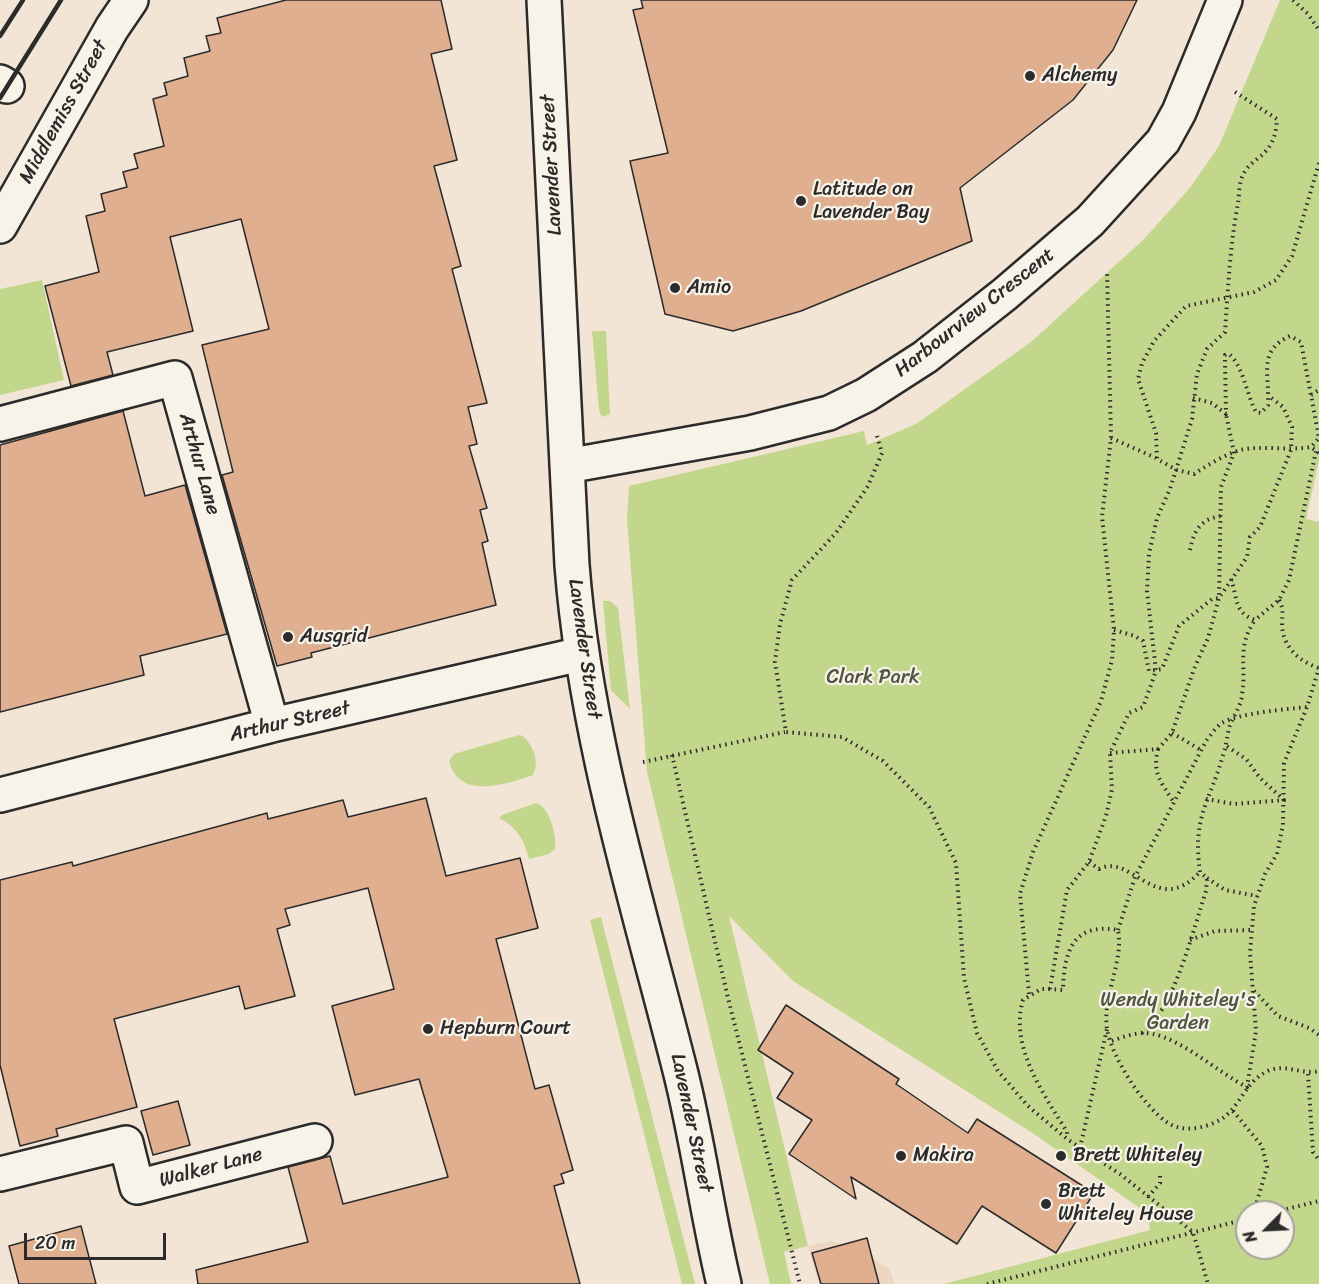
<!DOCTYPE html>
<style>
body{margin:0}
#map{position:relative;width:1319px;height:1284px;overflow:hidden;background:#f2e5d6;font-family:Sriracha,sans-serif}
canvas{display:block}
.north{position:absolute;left:1235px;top:1200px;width:60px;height:60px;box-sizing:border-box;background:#f7f3e8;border:2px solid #a5a39c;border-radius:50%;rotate:246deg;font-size:16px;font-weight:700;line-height:24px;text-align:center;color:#2b2b2b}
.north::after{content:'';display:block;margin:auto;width:21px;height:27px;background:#2b2b2b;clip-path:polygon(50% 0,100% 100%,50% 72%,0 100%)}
.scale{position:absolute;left:24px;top:1233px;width:142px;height:27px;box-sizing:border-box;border:3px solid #2b2b2b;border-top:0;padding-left:8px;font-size:18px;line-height:21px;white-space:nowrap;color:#2b2b2b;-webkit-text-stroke:4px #f7f3e8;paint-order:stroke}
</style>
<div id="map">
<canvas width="1319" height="1284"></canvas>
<div class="north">N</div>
<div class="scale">20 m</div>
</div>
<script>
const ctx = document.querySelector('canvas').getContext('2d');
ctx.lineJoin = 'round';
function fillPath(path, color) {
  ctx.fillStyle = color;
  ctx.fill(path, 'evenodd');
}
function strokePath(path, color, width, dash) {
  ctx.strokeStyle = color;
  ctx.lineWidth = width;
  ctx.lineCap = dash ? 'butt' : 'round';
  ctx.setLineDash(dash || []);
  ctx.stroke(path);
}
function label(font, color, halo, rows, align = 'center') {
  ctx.font = font + ' Sriracha,sans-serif';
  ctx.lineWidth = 4.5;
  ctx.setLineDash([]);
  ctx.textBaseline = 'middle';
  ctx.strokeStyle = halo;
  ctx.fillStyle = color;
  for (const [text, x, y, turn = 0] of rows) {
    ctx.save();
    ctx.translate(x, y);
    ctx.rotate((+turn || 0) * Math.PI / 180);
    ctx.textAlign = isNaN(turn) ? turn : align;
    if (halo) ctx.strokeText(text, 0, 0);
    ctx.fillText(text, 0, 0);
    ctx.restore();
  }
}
fillPath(new Path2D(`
 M831,1241L858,1248L890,1270L894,1284H819L808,1246Z`), '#ecd5c1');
fillPath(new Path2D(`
 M1280,0H1319V460L1306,519L1319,522V1284H944L1150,1230L1147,1213L1034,1134L793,981L729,916L808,1246L784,1252L791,1284H770L647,772L627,520L629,486L864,431L867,445L916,424L1031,342L1143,240L1189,189L1219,146ZM1247,1212H1283V1248H1247Z
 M42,280L64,380L0,395V289Z
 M592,331H606L610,414L602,417L599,410Z
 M603,601H610L618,608L630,709L611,690Z
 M519,735L523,736C533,746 540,761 533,775C505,785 459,800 449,761L454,754Z
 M536,803C550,807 557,836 555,849L549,854L529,859C524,840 517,827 499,818L502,815Z
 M601,917L695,1284H682L590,920Z`), '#c3d78c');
const building = new Path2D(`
 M286,0H441L452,49L431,54L457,160L434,166L461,266L452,269L487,403L468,407L477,444L469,446L487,508L480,510L488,541L482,543L496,605L311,653L312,657L277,666L222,475L233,472L202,345L269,329L241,219L170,237L193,331L107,352L113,375L71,386L45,286L99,272L86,216L105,211L101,194L127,187L123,172L138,168L134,154L164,146L153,99L167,95L164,83L188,76L184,58L210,51L206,36L221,33L217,18Z
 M641,0H1137L1113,50L1073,100L960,188L972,241L801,311L733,331L665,314L630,161L668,153L633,10L643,8Z
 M123,411L145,496L185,485L227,634L140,656L144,675L0,712V445Z
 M426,798L446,876L520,858L538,928L496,939L535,1089L549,1085L573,1170L561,1174L564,1183L554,1186L580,1284H198L196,1270L308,1242L288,1167L330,1156L343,1204L448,1177L419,1079L355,1095L332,1006L394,989L368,888L285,909L290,925L277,929L295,996L245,1009L239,986L114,1019L137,1107L56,1129L58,1136L20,1146L0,1065V880L72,862L73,866L267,813L268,819L343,800L348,817Z
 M786,1005L899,1079L896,1084L968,1133L977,1119L1094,1193L1056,1253L982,1206L957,1244L851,1177L856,1199L789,1154L812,1120L777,1098L793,1073L758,1050Z
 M178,1101L190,1145L153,1155L141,1111Z
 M81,1226L96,1284H19L9,1246Z
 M867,1238L879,1284H821L812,1253Z`);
fillPath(building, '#dfaf90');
strokePath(building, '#2b2b2b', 1.5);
const minor = new Path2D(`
 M544,0L572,565C585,736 638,904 680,1070C698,1141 707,1213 724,1284
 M0,82L7,86
 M0,226L112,28L131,0
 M0,424L175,378L272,725
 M567,466L750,433L829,413L866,395L925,357L1005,294L1090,221L1163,141L1179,112L1225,0
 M0,795L272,725L581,654
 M0,1174L126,1143L137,1187L315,1141`);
strokePath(minor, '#2b2b2b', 38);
strokePath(new Path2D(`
 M1293,0L1308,14L1319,30
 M1235,92L1277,119C1275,161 1249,154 1241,180C1239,187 1239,196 1238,203C1230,246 1228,288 1225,332L1207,349L1197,374L1192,419L1170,489L1157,518L1149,554L1147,591L1156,671L1143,707L1129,713L1110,753L1112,789L1106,816L1089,862L1067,890L1050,989L1063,990C1064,953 1072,922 1118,930C1124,962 1102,996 1107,1029C1112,1058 1143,1106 1168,1123C1184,1133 1205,1128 1220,1120C1241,1107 1245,1080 1270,1070C1287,1064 1302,1075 1319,1071
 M1319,163L1292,256L1276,280L1254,292L1186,306L1154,341L1142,363L1138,379L1156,433L1157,459L1177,470L1194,474C1208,465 1224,455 1240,450C1260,445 1289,451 1311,447L1319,453
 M1311,395L1319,390
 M1193,398L1212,403L1226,414L1225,361V355L1229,354C1244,367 1246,394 1256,412L1261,413L1268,405C1270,375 1257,351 1290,336L1301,342L1319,438L1311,447
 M877,436L882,453L868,486L836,533L792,580L780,624L775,662L786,732L842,737L883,761L929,807L956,863L964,978L977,1033L998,1071L1028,1106L1067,1139L1120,1174L1193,1232L1208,1284
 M1111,438L1156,458
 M1190,550C1194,530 1201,519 1221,516
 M1231,579C1238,598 1233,612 1255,620L1279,600L1289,580L1316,451
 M1279,600C1284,609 1282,613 1282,623C1282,646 1298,661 1319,668
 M1114,630L1135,636L1143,641L1149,671L1162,669L1179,626L1212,599L1219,598L1247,557L1250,537L1260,527L1291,450L1292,427L1283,407L1269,396
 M1172,733L1201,750
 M1158,749C1152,773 1161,782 1173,801
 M1110,753L1158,749L1172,733L1194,669L1208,638L1219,598L1221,487L1234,453L1226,414
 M672,755L728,998L800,1284
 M643,762L785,732
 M1206,799L1234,804L1284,800L1260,778L1246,759L1225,745
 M1089,862L1099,869C1132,852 1156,919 1200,872
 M1207,878L1225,890L1257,896
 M1118,930L1135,877L1206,741C1210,736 1216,727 1222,723C1239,713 1287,709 1307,707
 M1190,940L1215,931L1252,930
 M1050,989H1041L1023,1000C1009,1047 1044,1094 1067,1132V1138
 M1254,991L1278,1016L1309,1028L1319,1035
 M1029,994L1020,894L1033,852L1101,701L1112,660L1114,630L1102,517L1111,438L1107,270
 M1142,1033C1174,1010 1193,930 1206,891L1207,878L1200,872C1192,815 1210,803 1224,752C1227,743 1227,734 1230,725C1234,715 1241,706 1242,695C1247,665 1236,648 1255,620
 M1112,1041C1125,1036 1139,1031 1153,1034C1183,1040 1219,1073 1247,1087L1256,1031L1250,953L1254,906L1265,874L1277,854L1283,825L1284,763L1307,707L1319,668
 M1308,1074L1313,1152L1319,1160
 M1233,1111L1262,1146L1267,1167L1254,1212
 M1080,1148L1107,1029
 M1148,1197L1160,1183V1176
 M1275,1212L1319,1201
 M987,1284L1247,1219`), '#2b2b2b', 4, [1.5, 4.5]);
strokePath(minor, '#f7f3e8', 33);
strokePath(new Path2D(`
 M0,36L23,0
 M0,98L61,0`), '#2b2b2b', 4.5);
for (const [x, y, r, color] of [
 [1030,76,6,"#2b2b2b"],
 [801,201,6,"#2b2b2b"],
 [675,288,6,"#2b2b2b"],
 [288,637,6,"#2b2b2b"],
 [428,1029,6,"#2b2b2b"],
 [901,1156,6,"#2b2b2b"],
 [1061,1156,6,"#2b2b2b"],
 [1046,1204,6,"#2b2b2b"]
]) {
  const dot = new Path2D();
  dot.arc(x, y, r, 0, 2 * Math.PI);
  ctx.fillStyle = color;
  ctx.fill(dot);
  strokePath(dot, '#f7f3e8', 2);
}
label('20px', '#2b2b2b', '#f7f3e8', [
 ["Alchemy",1042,76],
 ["Latitude on",813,190],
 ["Lavender Bay",813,213],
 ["Amio",687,288],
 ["Ausgrid",300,637],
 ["Hepburn Court",440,1029],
 ["Makira",913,1156],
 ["Brett Whiteley",1073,1156],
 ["Brett",1058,1192],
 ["Whiteley House",1058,1215]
], 'left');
label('20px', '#2b2b2b', '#f7f3e8', [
 ["Middlemiss Street",64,112,-61],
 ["Lavender Street",552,165,-93],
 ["Harbourview Crescent",975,313,-38],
 ["Arthur Lane",199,464,74],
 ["Lavender Street",584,649,82],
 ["Arthur Street",290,722,-13],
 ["Lavender Street",691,1123,78],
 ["Walker Lane",211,1168,-15]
]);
label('20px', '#515643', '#f7f3e8', [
 ["Clark Park",873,678],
 ["Wendy Whiteley's",1178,1001],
 ["Garden",1178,1024]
]);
</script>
